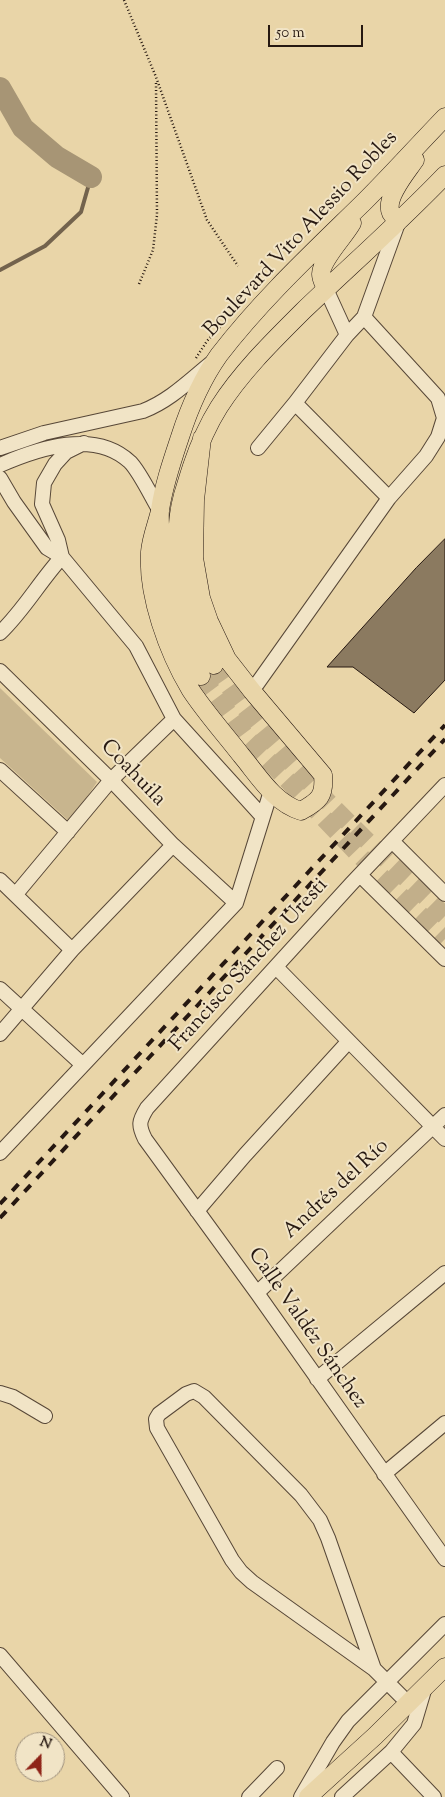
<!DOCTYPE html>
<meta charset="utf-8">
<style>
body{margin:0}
#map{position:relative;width:445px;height:1797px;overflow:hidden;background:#e9d5a8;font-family:"Sorts Mill Goudy",serif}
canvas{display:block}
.north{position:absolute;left:15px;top:1732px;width:50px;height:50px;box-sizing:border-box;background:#f1e4c6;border:1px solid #a0927e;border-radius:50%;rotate:22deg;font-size:14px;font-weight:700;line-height:20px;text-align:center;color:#261811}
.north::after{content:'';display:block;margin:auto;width:18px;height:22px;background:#8f2418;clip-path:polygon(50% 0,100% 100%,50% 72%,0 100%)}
.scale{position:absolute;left:268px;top:25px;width:95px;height:22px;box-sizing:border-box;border:2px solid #261811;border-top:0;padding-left:6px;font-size:15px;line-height:18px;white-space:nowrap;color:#261811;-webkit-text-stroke:4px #f1e4c6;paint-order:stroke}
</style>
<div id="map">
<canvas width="445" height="1797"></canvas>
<div class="north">N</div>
<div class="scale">50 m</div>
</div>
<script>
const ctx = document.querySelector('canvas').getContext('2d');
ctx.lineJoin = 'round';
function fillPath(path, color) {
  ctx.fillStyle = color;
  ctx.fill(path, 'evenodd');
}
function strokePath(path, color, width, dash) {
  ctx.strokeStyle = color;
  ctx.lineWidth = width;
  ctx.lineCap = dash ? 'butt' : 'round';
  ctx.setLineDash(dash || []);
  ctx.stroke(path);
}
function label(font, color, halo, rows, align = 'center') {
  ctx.font = font + ' "Sorts Mill Goudy",serif';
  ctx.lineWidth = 4;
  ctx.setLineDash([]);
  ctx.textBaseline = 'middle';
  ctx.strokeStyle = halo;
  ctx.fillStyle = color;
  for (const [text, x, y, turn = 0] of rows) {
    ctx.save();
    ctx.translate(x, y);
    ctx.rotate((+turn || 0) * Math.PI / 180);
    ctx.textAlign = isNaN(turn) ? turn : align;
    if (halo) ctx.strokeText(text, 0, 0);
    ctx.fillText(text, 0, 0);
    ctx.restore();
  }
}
fillPath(new Path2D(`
 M0,688L97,782L70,822L0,758Z`), '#c8b58e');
strokePath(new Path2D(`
 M0,270L45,246L81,212L91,177`), '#73634d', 4);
strokePath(new Path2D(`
 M0,88L23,128L57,157L91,177`), '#a79575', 22);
const building = new Path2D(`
 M445,539V680L414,713L353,667H327L416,568Z`);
fillPath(building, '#8b7a60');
strokePath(building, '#261811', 1);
strokePath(new Path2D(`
 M214,665C277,760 364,837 445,916
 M201,676L247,738L357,853L445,939`), '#c2af8a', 18, [18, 9]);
const minor = new Path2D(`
 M326,289L347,335
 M364,317L347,335L295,403L389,498
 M84,443L66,452L55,464L44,483L42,504L58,540L62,557L136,646L174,719L262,816
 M0,448L44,433L143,411C169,401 188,382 210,364
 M258,448L295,403
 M0,465C39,448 95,429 130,462C140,472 152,498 160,511
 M0,478L14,502L47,548L62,557
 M0,633C24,610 40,581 62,557
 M0,671L111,780L173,845L236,903
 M252,691L389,498L426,456L438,437L444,418L438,398L364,317L398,223
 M0,770L68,832
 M445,785L352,883L147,1108C139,1121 138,1125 145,1139L257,1293L445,1559
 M392,841L445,894
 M360,875L445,959
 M0,880L72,950
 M16,894L111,780L174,719
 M276,967L445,1139
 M0,989L83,1065
 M0,1034L72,950L173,845
 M0,1153L236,903L271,791
 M197,1211L245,1155L348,1042
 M257,1293L445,1115
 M317,1379L445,1273
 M0,1393L13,1397L45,1416
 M384,1474L445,1423
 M0,1655L122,1797
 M374,1669L328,1538L320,1520L301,1495L204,1397L194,1391L186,1394L159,1414L156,1419L157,1428L232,1560L241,1572L252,1582L374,1669L408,1703
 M391,1752L434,1797
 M249,1797L277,1768
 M301,1797L333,1742L348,1721L445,1624
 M342,1797L391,1752L414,1724L425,1687`);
const major = new Path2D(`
 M398,222C396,219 393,216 391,213C384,198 407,172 415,160
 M326,289C324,284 321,279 321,274C321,260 345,236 352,223
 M160,511C157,524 151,538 150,552C147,595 168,652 190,689C205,712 224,733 241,755C258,775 274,803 301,811C319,801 325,796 323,775L252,691L227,659L209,621L201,598L194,558L195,500L202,438
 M214,665C209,656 203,647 199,638C179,598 171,538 183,495C186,485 189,475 192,466C199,445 207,426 219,407C242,371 273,341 303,311C350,266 400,222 445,175
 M201,676C178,635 166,598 162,551C161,538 159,523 160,510C164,484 172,461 180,437C189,409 202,379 219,355C262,299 314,251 364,202C392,174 418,145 445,117
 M308,1797L375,1736L445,1667`);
strokePath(minor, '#574737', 16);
strokePath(major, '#261811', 19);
strokePath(new Path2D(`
 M124,0L156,77L207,220L238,266
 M139,284L153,250L157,215L156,81
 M196,358L207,341L232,314`), '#261811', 2.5, [1, 2.5]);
strokePath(minor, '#f1e4c6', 14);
strokePath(major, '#e9d5a8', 18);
strokePath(new Path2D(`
 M0,1204L445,725
 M0,1218L445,739`), '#261811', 4, [9, 9]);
label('21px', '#261811', '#f1e4c6', [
 ["Boulevard Vito Alessio Robles",302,235,-47],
 ["Coahuila",132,774,46],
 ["Francisco Sánchez Uresti",250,966,-48],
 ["Andrés del Río",337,1190,-43],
 ["Calle Valdéz Sánchez",306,1329,55]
]);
</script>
